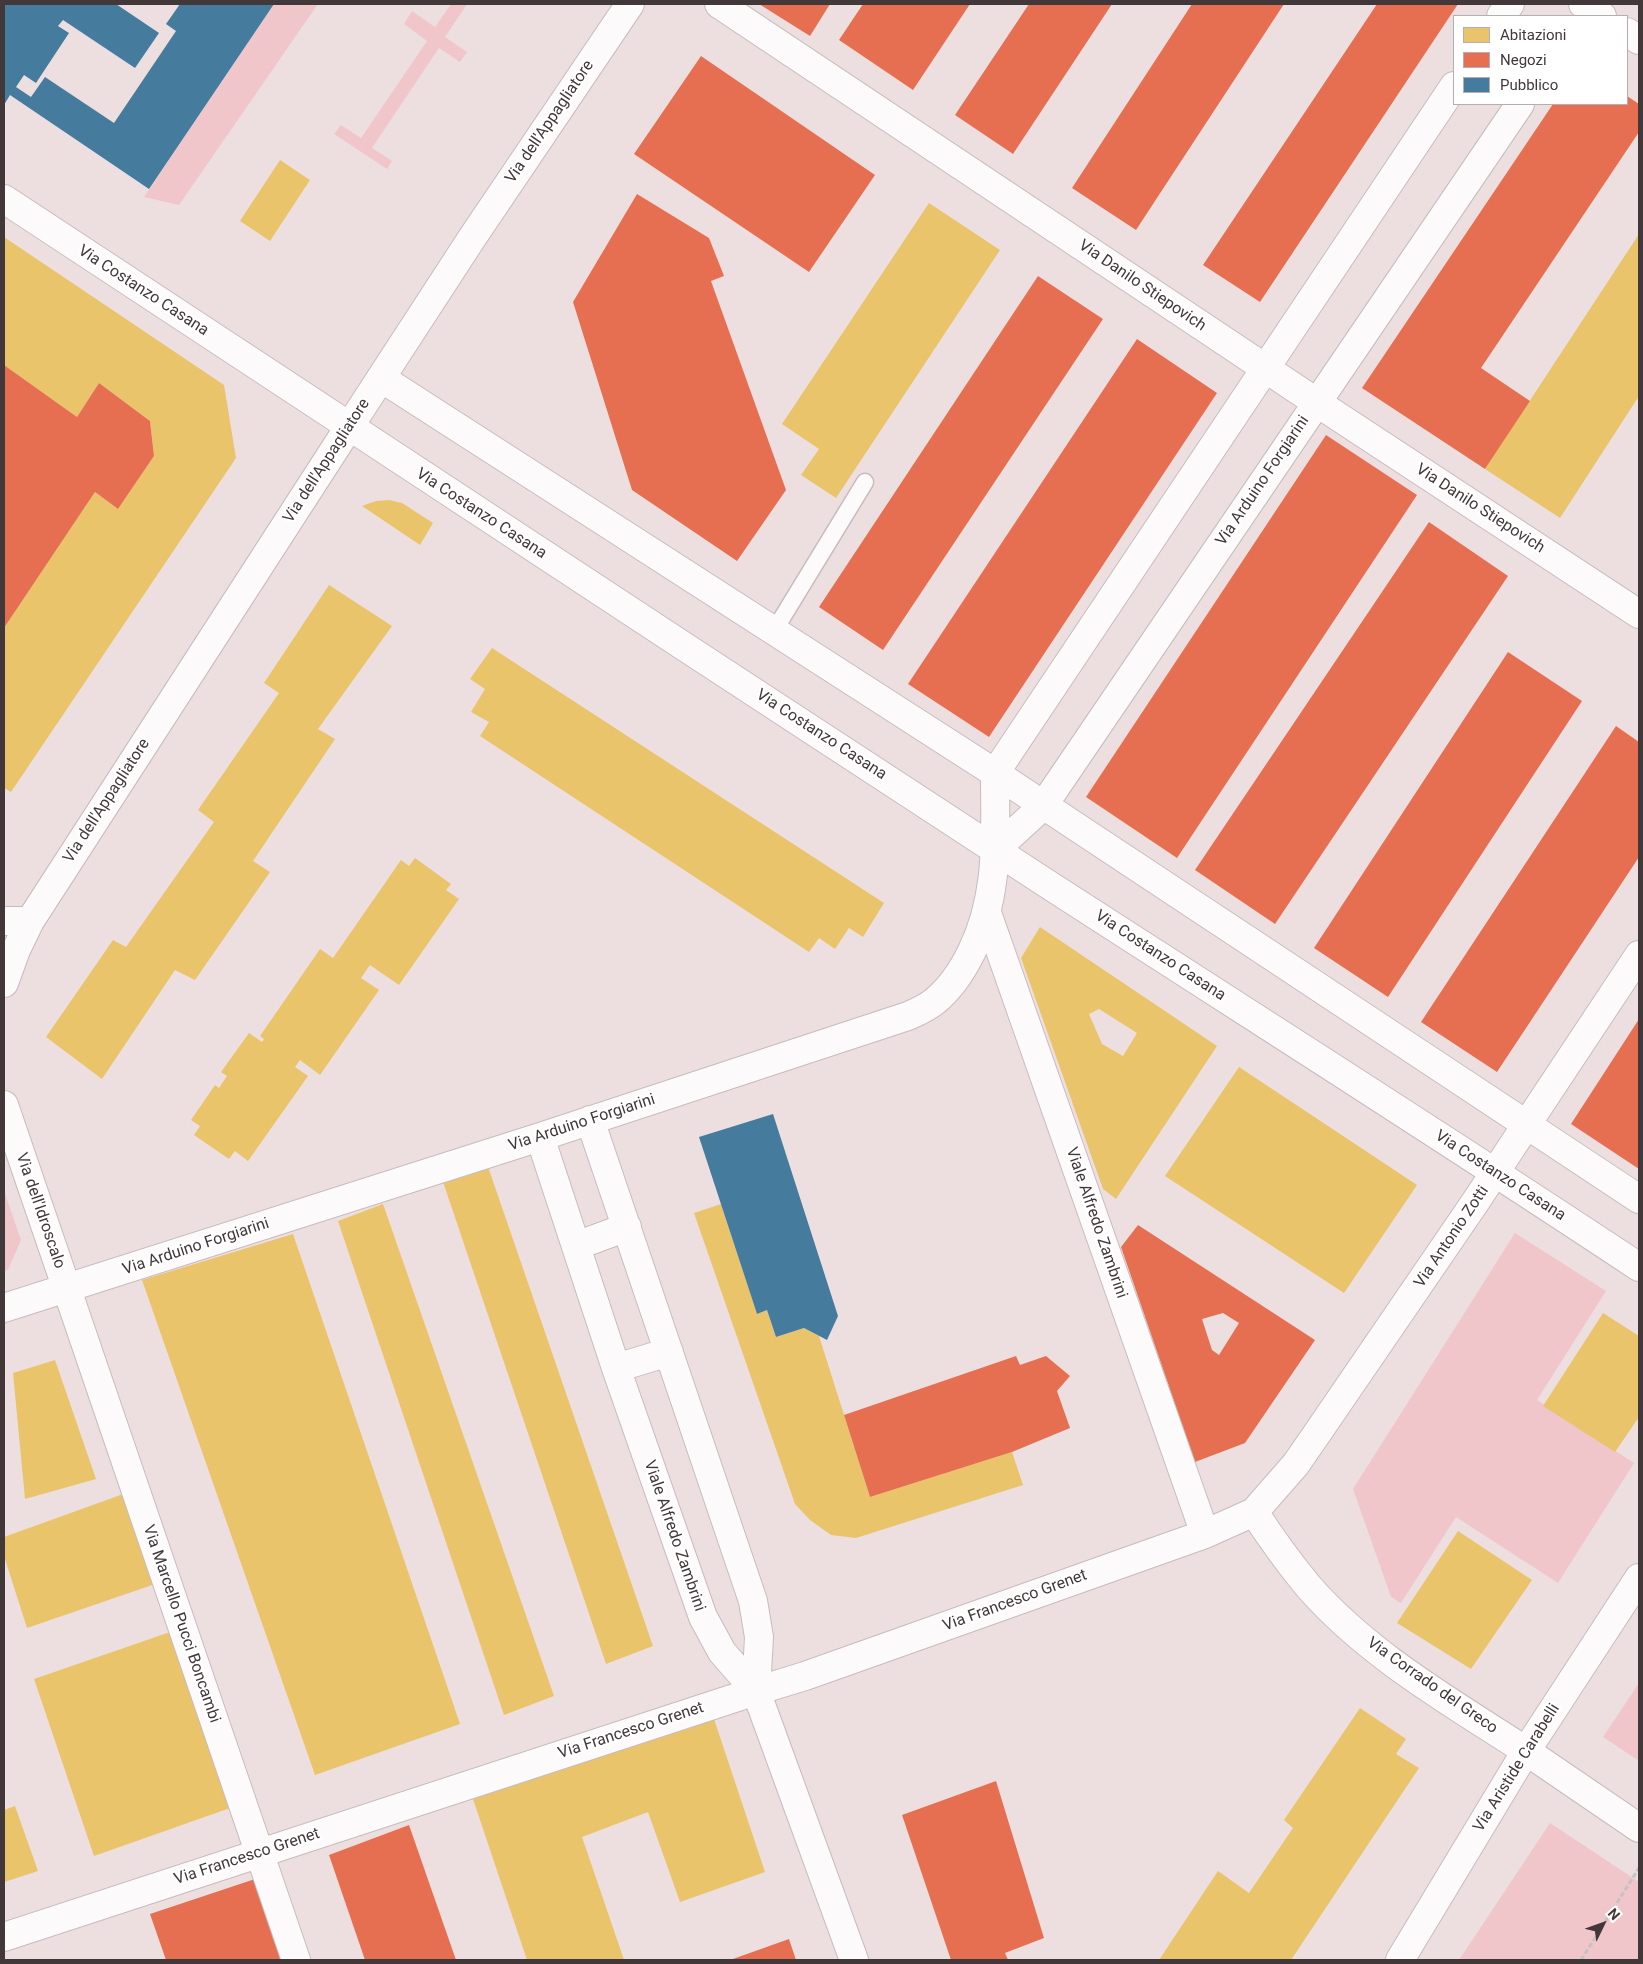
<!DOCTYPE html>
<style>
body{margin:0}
#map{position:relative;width:1643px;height:1964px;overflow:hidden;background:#eddfe0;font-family:Roboto,sans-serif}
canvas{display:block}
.frame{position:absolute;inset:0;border:5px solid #423839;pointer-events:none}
.legend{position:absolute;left:1453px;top:15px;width:175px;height:90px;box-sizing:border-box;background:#fff;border:1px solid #b3afb0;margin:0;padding:6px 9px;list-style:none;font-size:15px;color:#423839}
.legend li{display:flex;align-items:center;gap:10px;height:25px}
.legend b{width:25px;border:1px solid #b3afb0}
.north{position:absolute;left:1578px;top:1899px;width:50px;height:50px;-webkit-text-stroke:4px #fff;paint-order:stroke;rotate:48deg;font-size:14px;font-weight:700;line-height:20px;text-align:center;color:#423839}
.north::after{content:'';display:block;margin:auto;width:18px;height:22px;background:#423839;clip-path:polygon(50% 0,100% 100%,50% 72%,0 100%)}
</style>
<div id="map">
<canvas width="1643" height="1964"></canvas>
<div class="frame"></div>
<ul class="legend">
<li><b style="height:14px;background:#e9c46a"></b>Abitazioni</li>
<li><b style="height:14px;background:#e76f51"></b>Negozi</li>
<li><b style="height:14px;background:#457b9d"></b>Pubblico</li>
</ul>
<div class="north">N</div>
</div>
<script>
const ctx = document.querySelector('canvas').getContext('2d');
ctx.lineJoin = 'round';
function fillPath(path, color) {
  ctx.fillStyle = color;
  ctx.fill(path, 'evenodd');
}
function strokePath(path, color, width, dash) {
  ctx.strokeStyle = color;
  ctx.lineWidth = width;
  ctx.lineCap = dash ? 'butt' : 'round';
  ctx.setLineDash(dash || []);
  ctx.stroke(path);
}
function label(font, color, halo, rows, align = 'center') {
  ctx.font = font + ' Roboto,sans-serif';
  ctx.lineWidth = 5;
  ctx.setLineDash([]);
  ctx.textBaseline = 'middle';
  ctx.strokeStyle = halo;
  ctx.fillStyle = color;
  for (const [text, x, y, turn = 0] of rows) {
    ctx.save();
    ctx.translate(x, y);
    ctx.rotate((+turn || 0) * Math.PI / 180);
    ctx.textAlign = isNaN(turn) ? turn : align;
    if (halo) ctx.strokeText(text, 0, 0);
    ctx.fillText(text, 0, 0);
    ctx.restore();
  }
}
fillPath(new Path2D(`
 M274,4H318L179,205L144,197Z
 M451,4H467L445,37L467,52L460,62L439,48L372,148L392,161L387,169L334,134L341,125L361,138L427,41L404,24L412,11L435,27Z
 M4,1191L21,1240L8,1270L4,1271Z
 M1515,1233L1606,1291L1537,1400L1634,1463L1558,1583L1456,1517L1401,1603L1391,1597L1353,1489Z
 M1639,1683V1761L1603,1737Z
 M1550,1823L1639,1882V1960H1459Z`), '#f0c6ca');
fillPath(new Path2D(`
 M280,160L310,180L270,241L240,221Z
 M929,203L1000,250L836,498L801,475L819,449L782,424Z
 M1639,234V396L1560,518L1485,469Z
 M4,237L224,385L236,458L11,792L4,788V628L95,492L118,509L154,456L150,421L99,383L77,417L4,365Z
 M389,500L402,503L433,523L420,545L362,506L376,501Z
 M329,585L392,626L318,729L335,739L253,861L270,872L195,980L175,970L102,1079L46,1037L113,940L126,947L214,822L198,810L279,693L264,683Z
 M492,648L884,903L863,937L849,928L835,949L819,938L809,952L480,736L489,722L471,712L485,689L470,679Z
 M415,858L451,884L446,890L459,899L399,985L370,965L361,978L379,990L320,1075L300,1060L295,1067L308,1076L248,1161L235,1151L229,1159L194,1135L200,1126L191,1120L215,1085L219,1088L227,1076L221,1072L249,1033L262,1042L264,1039L260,1036L320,949L333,958L401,860L409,866Z
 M1040,927L1217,1046L1116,1199L1103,1189L1021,958ZM1099,1009L1137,1033L1123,1056L1102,1044L1089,1014Z
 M1239,1067L1417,1185L1344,1293L1165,1176Z
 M485,1158L653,1646L606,1664L441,1176Z
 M383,1204L554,1696L504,1715L338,1221Z
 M721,1204L757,1314L767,1310L776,1337L804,1328L819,1336L870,1497L1012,1452L1023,1485L856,1538L831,1535L810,1520L795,1504L694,1213Z
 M293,1234L460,1724L315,1775L142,1280Z
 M1603,1313L1639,1336V1417L1615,1452L1543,1406Z
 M55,1360L96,1479L25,1499L13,1373Z
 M126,1493L158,1583L27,1628L4,1556V1537Z
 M1458,1531L1532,1580L1471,1669L1397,1623Z
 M173,1631L233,1807L94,1856L34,1679Z
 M1360,1708L1406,1739L1396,1754L1419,1768L1291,1960H1159L1218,1871L1249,1893L1293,1828L1284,1820Z
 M714,1719L765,1872L680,1902L648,1812L582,1837L624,1960H527L473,1799Z
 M15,1806L38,1871L4,1882V1810Z`), '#e9c46a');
fillPath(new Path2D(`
 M759,4H830L810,36Z
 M863,4H970L913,90L839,40Z
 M1029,4H1112L1013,154L955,115Z
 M1192,4H1284L1136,230L1072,188Z
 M1377,4H1458L1260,302L1203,265Z
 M701,56L875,175L809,272L634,154Z
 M1627,96L1639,104V132L1481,368L1530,401L1485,469L1362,388L1553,104H1627Z
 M637,194L709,238L724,276L711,281L786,490L737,561L632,490L573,302Z
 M1038,276L1103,319L883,650L819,607Z
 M1137,339L1217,393L989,737L908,684Z
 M4,365L77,417L99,383L150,421L154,456L118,509L95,492L4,628Z
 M1326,435L1417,495L1177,858L1086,797Z
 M1429,522L1508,576L1275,924L1195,870Z
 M1508,652L1582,701L1388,997L1314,948Z
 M1616,726L1639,742V857L1497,1072L1421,1022Z
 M1639,1019V1169L1571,1124Z
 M1138,1225L1315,1340L1245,1443L1195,1462L1121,1247ZM1223,1313L1239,1323L1219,1355L1212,1350L1202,1319Z
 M1016,1356L1020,1365L1046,1356L1070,1376L1057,1391L1070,1428L1012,1452L870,1497L844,1415Z
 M996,1781L1044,1938L1005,1953L1008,1960H951L902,1815Z
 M409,1825L456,1960H365L329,1855Z
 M258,1878L287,1960H166L150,1914Z
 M789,1939L796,1960H730Z`), '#e76f51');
fillPath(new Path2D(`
 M4,4H116L159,33L135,68L63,20L58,26L69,33L36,83L24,75L16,87L31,97L45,77L114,123L176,31L166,24L180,4H274L149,189L10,95L4,105Z
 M773,1114L838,1316L827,1340L804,1328L776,1337L767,1310L757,1314L699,1137Z`), '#457b9d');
const service = new Path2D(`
 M774,631L865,482`);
const minor = new Path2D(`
 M719,4L1316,402L1639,614
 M1501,16L1510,4
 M4,199C351,428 698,656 1046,883C1244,1011 1443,1137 1639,1267
 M381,378L995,773L1639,1199
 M996,849L1043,806L1520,104
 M987,913L1205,1534
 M4,921H30L16,950L4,983
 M30,921L349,427
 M4,1105L296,1960
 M590,1120L753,1601L759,1637L756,1691
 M540,1137L616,1368L703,1617L722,1652L756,1691L854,1960
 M576,1246L627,1227
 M4,1308L540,1137L908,1016C917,1012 927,1008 935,1001C951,988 962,971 971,953C1000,895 995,836 995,773L1454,86
 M616,1368L669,1352
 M1254,1512C1271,1538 1289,1563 1308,1586C1368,1655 1451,1702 1526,1751
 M4,1937L756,1691L805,1676L1205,1534L1254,1512L1296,1464L1316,1435L1474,1204L1639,955`);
const tertiary = new Path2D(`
 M1583,4L1602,16
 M1627,32L1639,40
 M349,427L472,238L630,4
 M1526,1751L1639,1828
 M1400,1960L1526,1751L1639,1578`);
strokePath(service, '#c6bcbd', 19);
strokePath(minor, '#c6bcbd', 30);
strokePath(tertiary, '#c6bcbd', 30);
strokePath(new Path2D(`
 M1581,1960L1639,1868`), '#c7c2c2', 3, [5, 2.5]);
strokePath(service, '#fcfafa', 16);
strokePath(minor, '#fcfafa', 28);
strokePath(tertiary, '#fcfafa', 28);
label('16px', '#423839', '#fff', [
 ["Via dell'Appagliatore",550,122,-56],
 ["Via Danilo Stiepovich",1142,286,34],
 ["Via Costanzo Casana",143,291,33],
 ["Via dell'Appagliatore",327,461,-57],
 ["Via Arduino Forgiarini",1263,481,-56],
 ["Via Danilo Stiepovich",1480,509,33],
 ["Via Costanzo Casana",481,514,33],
 ["Via Costanzo Casana",821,735,33],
 ["Via dell'Appagliatore",107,801,-57],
 ["Via Costanzo Casana",1160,956,33],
 ["Via Arduino Forgiarini",582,1123,-18],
 ["Via Costanzo Casana",1500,1176,33],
 ["Via dell'Idroscalo",40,1211,71],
 ["Viale Alfredo Zambrini",1096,1223,71],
 ["Via Antonio Zotti",1452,1237,-56],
 ["Via Arduino Forgiarini",196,1247,-18],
 ["Viale Alfredo Zambrini",674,1536,71],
 ["Via Francesco Grenet",1015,1601,-20],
 ["Via Marcello Pucci Boncambi",181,1624,71],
 ["Via Corrado del Greco",1432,1686,35],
 ["Via Francesco Grenet",631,1731,-18],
 ["Via Aristide Carabelli",1517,1768,-58],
 ["Via Francesco Grenet",247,1857,-18]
]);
</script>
